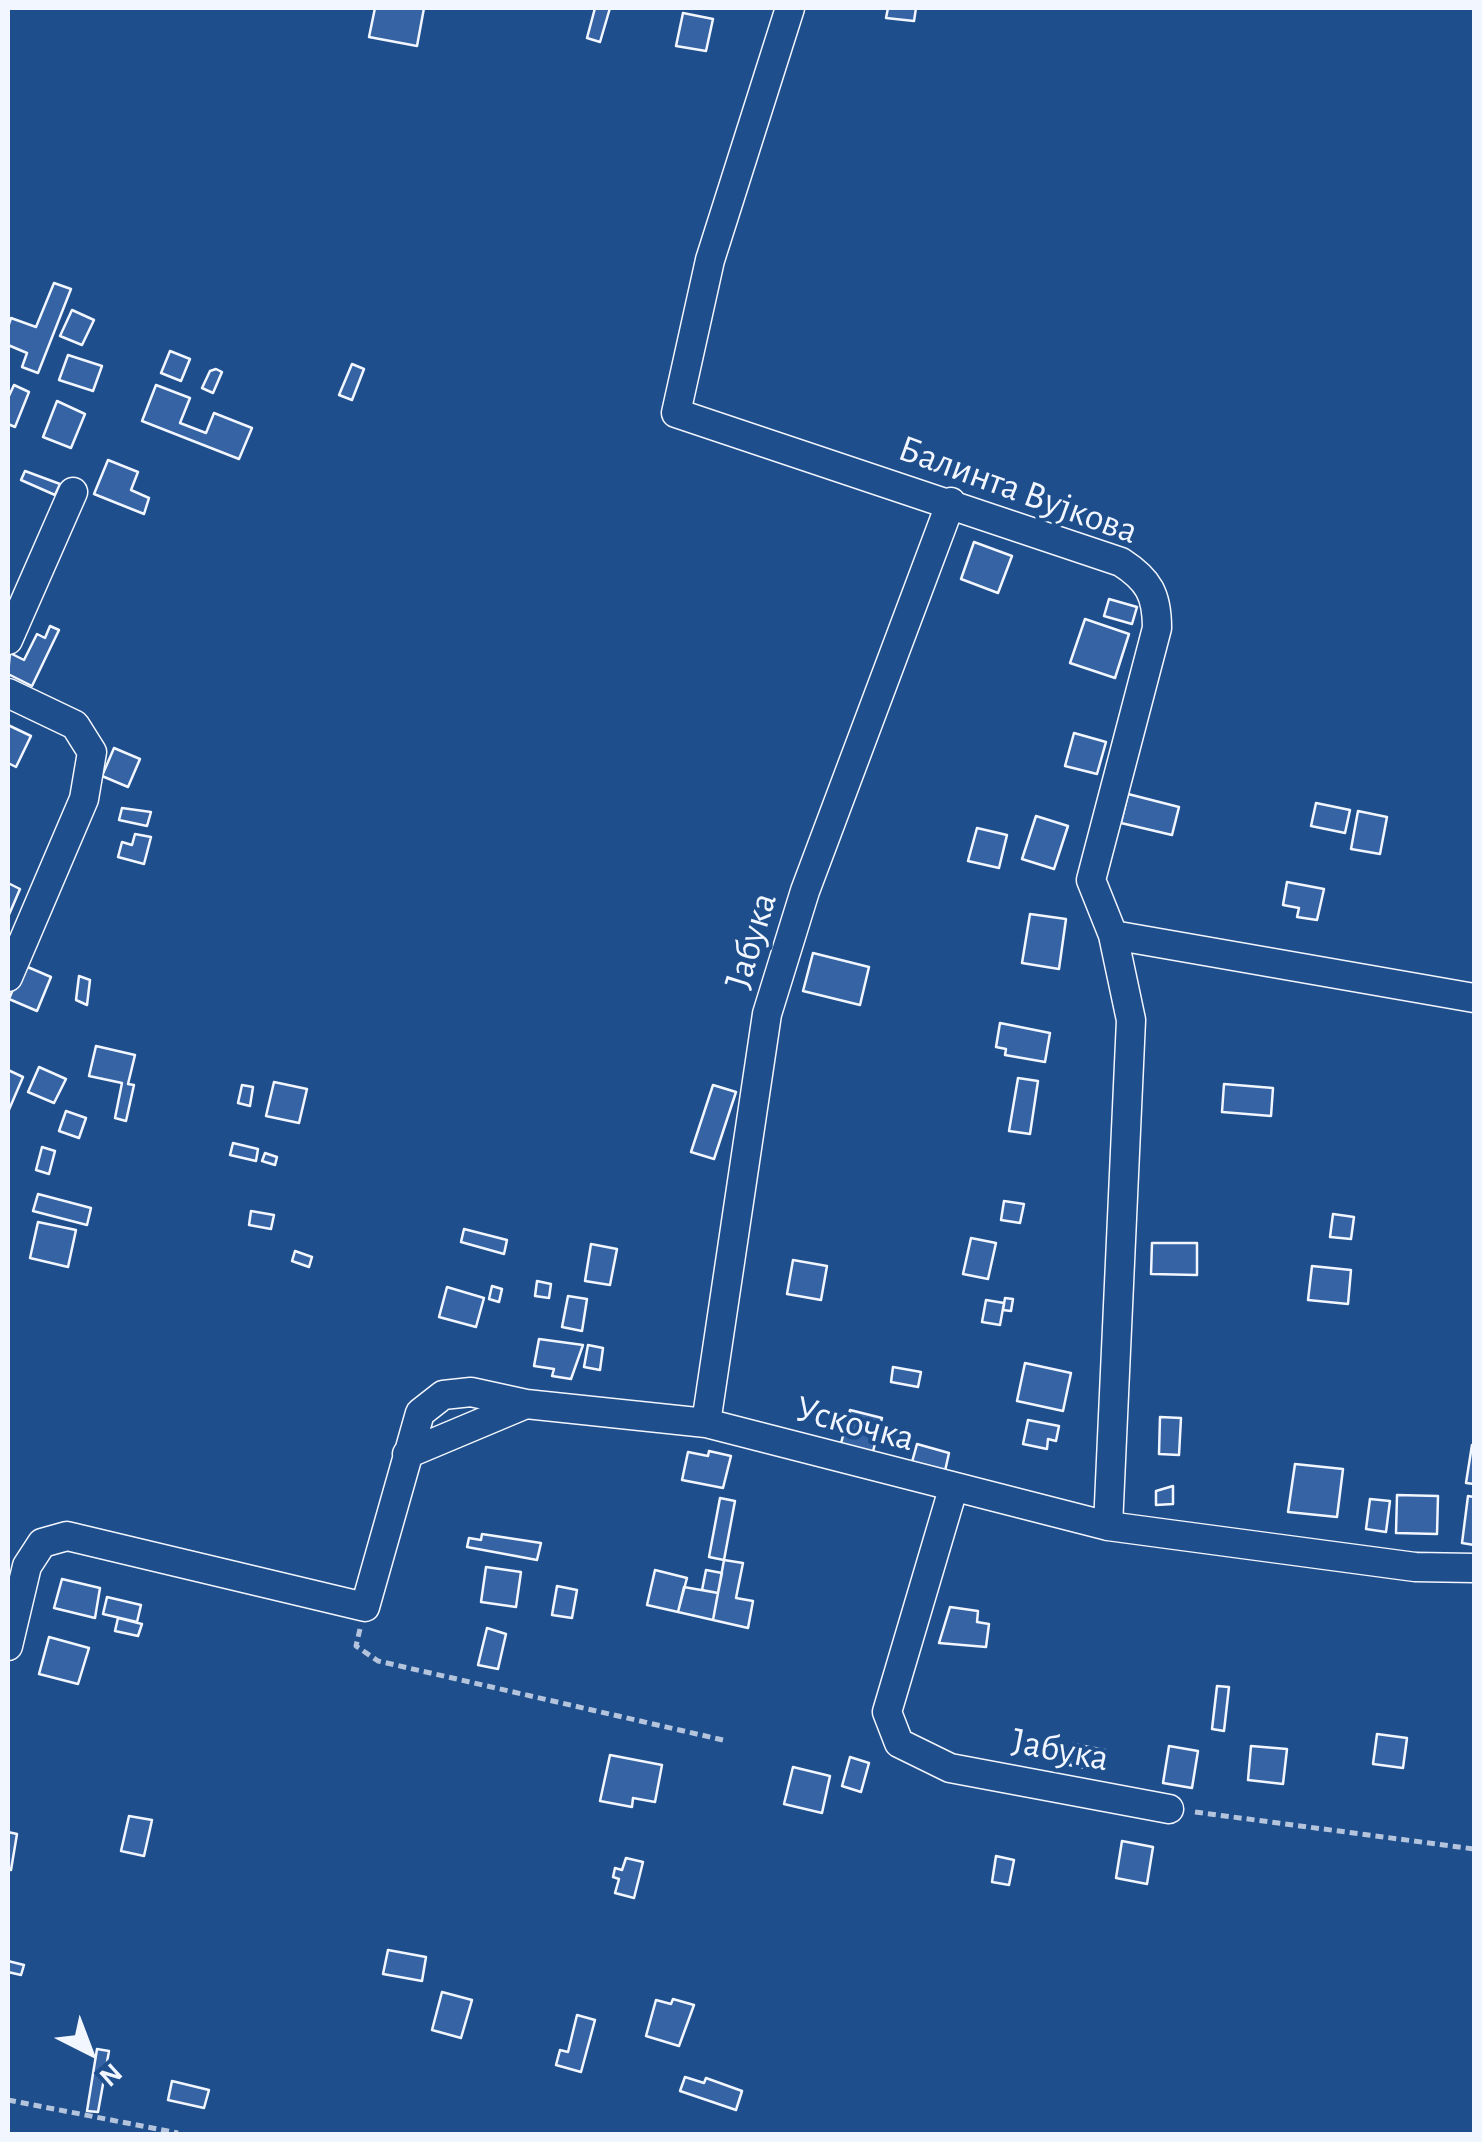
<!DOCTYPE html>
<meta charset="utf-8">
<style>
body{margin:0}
#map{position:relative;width:1482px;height:2142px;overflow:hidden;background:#1f4e8c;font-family:"Alegreya Sans",sans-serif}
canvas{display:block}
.frame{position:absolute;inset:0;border:10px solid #f2f6ff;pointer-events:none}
.north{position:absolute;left:40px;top:2002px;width:100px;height:100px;-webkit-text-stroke:8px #1f4e8c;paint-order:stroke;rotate:138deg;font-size:28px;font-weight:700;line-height:40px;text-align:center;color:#f2f6ff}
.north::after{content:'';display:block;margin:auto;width:35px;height:45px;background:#f2f6ff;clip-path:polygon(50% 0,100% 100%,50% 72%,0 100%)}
</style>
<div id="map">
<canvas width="1482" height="2142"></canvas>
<div class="frame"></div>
<div class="north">N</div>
</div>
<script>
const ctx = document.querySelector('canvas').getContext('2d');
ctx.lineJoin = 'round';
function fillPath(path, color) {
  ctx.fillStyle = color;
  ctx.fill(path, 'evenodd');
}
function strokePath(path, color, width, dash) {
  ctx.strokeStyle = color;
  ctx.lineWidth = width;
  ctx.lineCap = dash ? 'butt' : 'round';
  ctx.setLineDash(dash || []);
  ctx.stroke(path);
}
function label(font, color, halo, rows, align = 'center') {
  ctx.font = font + ' "Alegreya Sans",sans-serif';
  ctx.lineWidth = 8;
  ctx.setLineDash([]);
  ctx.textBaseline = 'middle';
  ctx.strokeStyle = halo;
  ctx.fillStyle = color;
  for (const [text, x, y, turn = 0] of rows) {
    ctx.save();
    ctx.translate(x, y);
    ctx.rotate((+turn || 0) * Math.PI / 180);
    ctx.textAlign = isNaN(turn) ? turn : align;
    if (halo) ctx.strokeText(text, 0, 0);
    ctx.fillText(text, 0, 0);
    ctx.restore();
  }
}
const building = new Path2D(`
 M375,8H424L417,46L369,37Z
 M595,8H610L600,42L587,38Z
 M888,8H916L914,21L886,18Z
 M683,13L713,19L706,51L676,46Z
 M54,283L71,289L38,373L22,367L27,353L8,345V327L11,318L36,327Z
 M72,310L94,320L82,345L60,336Z
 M170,351L190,359L181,381L161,373Z
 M68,355L102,366L93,391L59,380Z
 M352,364L364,369L352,400L339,395Z
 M216,369L222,372L213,393L202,388L210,371Z
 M14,385L29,392L15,427L8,424V398Z
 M156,385L190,398L180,423L206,433L214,413L252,428L239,459L142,421Z
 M57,401L85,414L71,448L43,437Z
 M108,460L138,472L131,490L149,498L144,514L94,494Z
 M25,471L60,484L55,495L21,480Z
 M974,542L1012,556L998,593L961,579Z
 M1109,599L1137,607L1132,624L1104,616Z
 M1085,619L1129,634L1115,678L1070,663Z
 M50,626L59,630L32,686L8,674L10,653L24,660L37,634L45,638Z
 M8,725L31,736L16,767L8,763Z
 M1074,733L1106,742L1097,774L1065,766Z
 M114,748L140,759L128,787L102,776Z
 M1128,794L1179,807L1172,835L1121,823Z
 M1316,803L1350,810L1345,833L1311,826Z
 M122,808L151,812L147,826L119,820Z
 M1358,811L1387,817L1380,854L1351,849Z
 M1036,816L1068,826L1054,869L1022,859Z
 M977,828L1007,835L999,868L968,861Z
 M135,834L151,837L144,864L118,857L122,842L132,845Z
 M1287,882L1324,889L1317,920L1297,917L1299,908L1283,905Z
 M8,883L20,889L8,917Z
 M1030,914L1066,919L1059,969L1022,963Z
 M813,953L869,967L860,1005L803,991Z
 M23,965L51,977L37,1011L9,999Z
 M79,976L90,980L87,1005L76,1000Z
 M1000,1023L1050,1033L1045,1062L1005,1055L1006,1049L996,1047Z
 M96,1046L135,1055L128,1084L134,1085L126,1121L115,1118L122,1083L89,1076Z
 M39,1067L66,1079L54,1103L28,1092Z
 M8,1070L23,1077L8,1112Z
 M1018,1078L1038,1081L1030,1134L1009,1131Z
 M274,1082L307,1089L299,1123L266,1116Z
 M1224,1084L1273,1088L1271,1116L1222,1112Z
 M242,1085L253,1087L250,1106L238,1103Z
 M713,1085L736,1092L714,1159L691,1152Z
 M66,1111L86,1118L79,1138L59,1131Z
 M233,1143L258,1149L256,1161L230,1155Z
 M42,1147L55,1151L49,1174L36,1170Z
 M265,1153L277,1157L275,1165L262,1161Z
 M38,1194L91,1208L87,1225L33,1211Z
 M1004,1201L1024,1204L1020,1223L1001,1220Z
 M251,1211L274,1215L271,1229L249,1225Z
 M1333,1214L1354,1217L1351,1239L1330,1237Z
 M38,1222L76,1230L68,1267L30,1258Z
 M464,1229L507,1240L504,1254L461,1242Z
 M971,1238L996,1243L988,1279L963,1274Z
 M1152,1243H1197V1275L1151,1274Z
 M591,1244L617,1249L610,1285L585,1281Z
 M295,1251L312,1257L309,1267L292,1261Z
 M793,1260L827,1266L821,1300L787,1294Z
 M1312,1266L1351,1270L1348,1304L1308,1300Z
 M537,1281L551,1284L549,1298L535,1296Z
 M492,1286L502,1289L499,1302L489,1299Z
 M447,1287L484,1298L476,1327L439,1317Z
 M568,1296L587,1299L582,1331L562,1327Z
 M1005,1298L1013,1299L1011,1311L1003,1310Z
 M986,1300L1004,1303L1000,1325L982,1322Z
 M539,1339L583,1345L571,1379L552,1376L554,1369L534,1366Z
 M588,1345L603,1348L600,1370L584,1367Z
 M1025,1363L1071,1373L1063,1411L1017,1401Z
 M893,1367L921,1372L918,1387L891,1382Z
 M850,1410L882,1418L872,1455L840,1447Z
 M1160,1417L1181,1418L1179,1455L1159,1454Z
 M1028,1420L1059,1426L1056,1441L1048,1439L1047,1449L1023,1444Z
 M917,1444L949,1453L945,1471L912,1462Z
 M1472,1445L1474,1446V1484L1466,1483Z
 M709,1451L731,1456L723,1488L682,1480L688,1452L708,1456Z
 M1295,1464L1343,1469L1337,1517L1288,1512Z
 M1173,1486V1504L1156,1505V1491Z
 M1397,1495L1438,1496L1437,1534L1396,1533Z
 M1468,1496L1474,1497V1545L1462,1543Z
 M720,1498L735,1501L724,1560L709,1557Z
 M1370,1499L1390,1501L1386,1532L1366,1529Z
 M482,1534L541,1543L537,1560L467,1547L469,1538L481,1540Z
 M724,1560L743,1563L736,1598L753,1601L748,1628L713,1620Z
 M486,1567L521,1572L516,1607L481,1602Z
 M655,1570L687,1578L678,1612L647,1605Z
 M706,1570L722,1573L718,1593L702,1590Z
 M62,1579L100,1588L95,1618L54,1608Z
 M557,1586L577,1590L572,1618L552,1615Z
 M684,1587L718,1593L713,1620L678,1612Z
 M107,1597L141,1605L137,1622L103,1614Z
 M950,1607L978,1611L977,1622L989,1624L986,1647L939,1643Z
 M118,1618L142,1624L138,1636L115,1631Z
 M487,1628L506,1634L498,1669L478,1665Z
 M49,1637L89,1648L78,1684L39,1674Z
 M1217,1686L1229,1687L1224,1731L1212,1729Z
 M1377,1734L1407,1738L1403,1768L1373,1764Z
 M1073,1744L1105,1750L1102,1771L1069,1765Z
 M1169,1746L1198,1751L1192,1788L1163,1783Z
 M1251,1746L1287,1749L1283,1784L1248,1780Z
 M610,1755L662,1765L655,1802L633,1798L632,1807L600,1801Z
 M850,1757L869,1763L861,1792L842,1786Z
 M793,1767L830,1776L822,1813L784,1804Z
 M129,1816L152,1820L144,1856L121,1851Z
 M8,1832L17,1834L11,1870L8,1869Z
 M1122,1841L1153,1847L1147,1884L1116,1878Z
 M996,1856L1014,1860L1009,1885L992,1882Z
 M626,1858L643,1862L634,1898L615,1893L619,1879L613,1877L615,1868L622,1870Z
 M388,1950L426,1957L422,1981L383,1974Z
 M8,1961L24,1965L21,1975L8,1972Z
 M442,1992L472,2000L461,2038L432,2030Z
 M673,1999L694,2005L679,2046L646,2036L656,2000L671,2004Z
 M577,2015L595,2020L581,2072L556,2065L560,2050L568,2052Z
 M97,2049L109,2051L98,2112L87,2111Z
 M685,2077L704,2083L706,2078L742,2091L736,2110L680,2091Z
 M172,2081L209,2090L204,2108L168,2100Z`);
fillPath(building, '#3563a3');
strokePath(building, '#f2f6ff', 2.5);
const minor = new Path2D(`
 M790,8L710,260L676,413L1121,562C1149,580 1157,595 1157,628L1091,880L1113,935L1131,1020L1108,1526
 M8,640L73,492
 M8,693L75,725L92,752L84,799L8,977
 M1113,935L1474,998
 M706,1423L767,1014L805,891L951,502
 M407,1454L526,1404
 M953,1489L887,1712L899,1743L950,1768L1169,1809
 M8,1646L27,1566L42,1543L67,1536L365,1607L420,1413L443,1395L471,1392L526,1404L706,1423L1108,1526L1415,1567L1474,1568`);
strokePath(minor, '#f2f6ff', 31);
strokePath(new Path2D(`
 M360,1629L356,1646L378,1661L723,1740
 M1195,1812L1474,1849
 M8,2100L178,2133`), '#b3c4dc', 5, [8, 5]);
strokePath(minor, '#1f4e8c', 28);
label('38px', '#f2f6ff', '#1f4e8c', [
 ["Балинта Вујкова",1018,490,20],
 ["Јабука",751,941,-73],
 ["Ускочка",855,1424,15],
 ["Јабука",1060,1750,11]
]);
</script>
